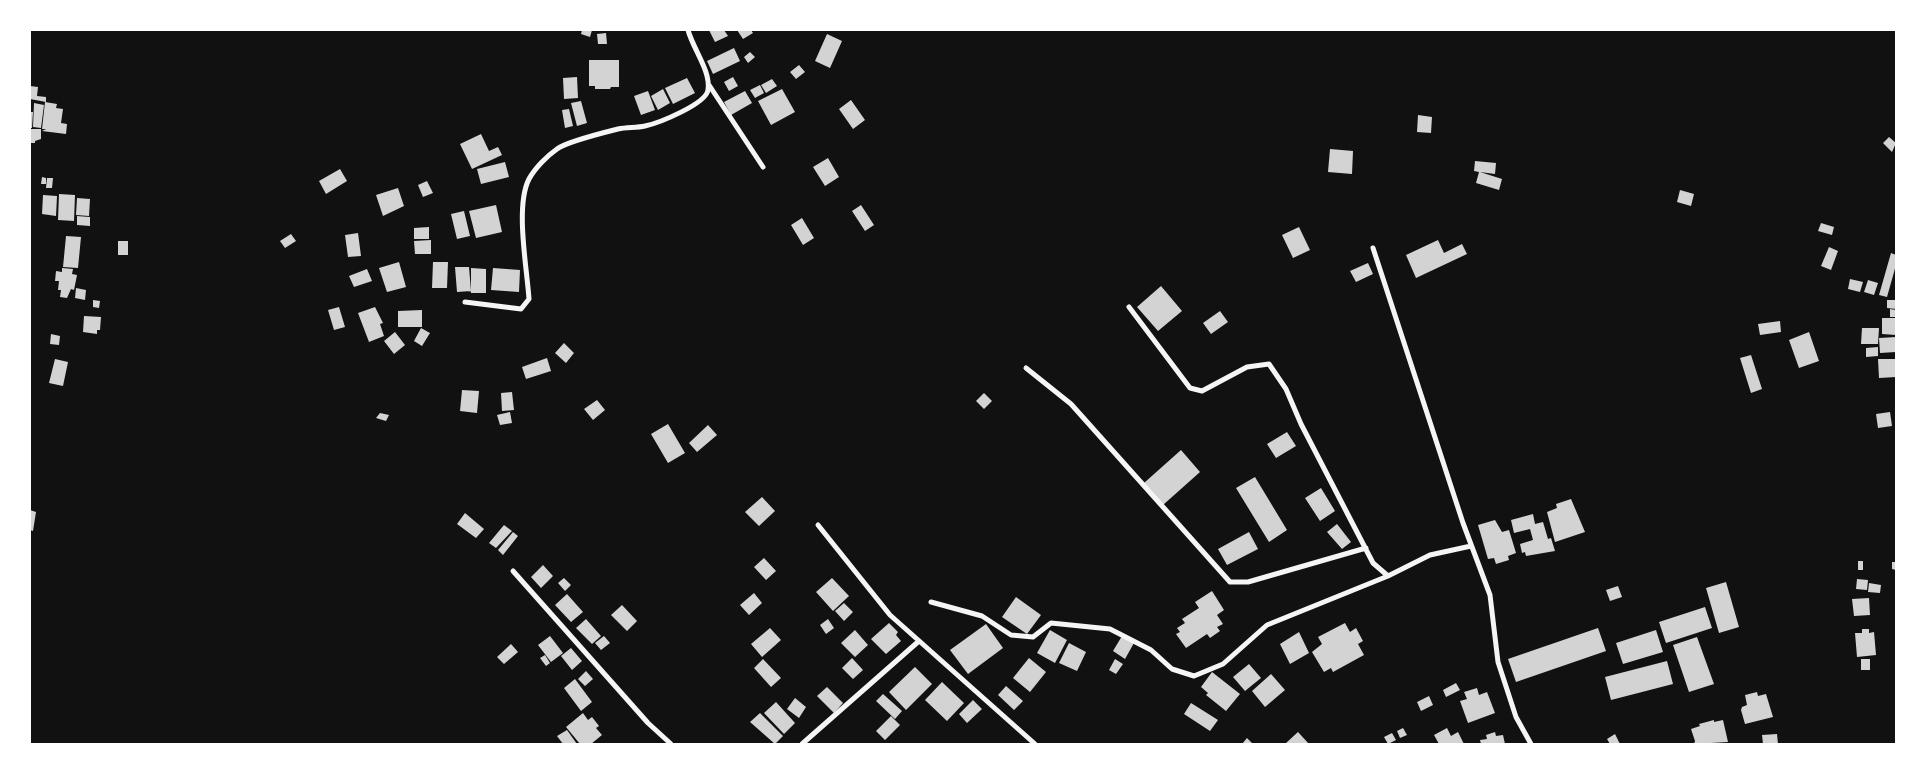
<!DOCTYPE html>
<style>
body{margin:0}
#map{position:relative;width:1926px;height:774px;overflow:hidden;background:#111;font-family:"Source Serif 4",serif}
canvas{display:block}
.frame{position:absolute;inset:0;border:31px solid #fff;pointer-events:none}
</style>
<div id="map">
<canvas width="1926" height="774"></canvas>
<div class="frame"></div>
</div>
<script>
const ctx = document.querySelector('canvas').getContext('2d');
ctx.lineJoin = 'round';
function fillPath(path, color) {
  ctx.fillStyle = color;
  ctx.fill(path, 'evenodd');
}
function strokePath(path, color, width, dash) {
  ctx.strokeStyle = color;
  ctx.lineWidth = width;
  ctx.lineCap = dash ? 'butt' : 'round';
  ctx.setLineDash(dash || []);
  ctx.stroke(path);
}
fillPath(new Path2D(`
 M582,30H592L590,37L581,34Z
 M709,30H724L728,36L715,42Z
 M737,30H751L753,33L743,39Z
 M606,33L607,44H598L597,34Z
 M827,34L842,41L830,68L815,61Z
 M734,48L740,61L713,74L707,61Z
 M750,52L755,57L748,63L744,57Z
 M589,60H619V87H611L610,89H595V86H589Z
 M799,65L805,72L796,79L790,72Z
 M577,77L578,98L564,99L563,78Z
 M733,77L738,86L729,91L724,82Z
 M687,78L695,93L673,104L665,88Z
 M772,79L777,86L766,93L761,85Z
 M760,85L764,93L755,98L750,90Z
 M30,86L38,87L37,96L46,97V102L30,99Z
 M663,89L670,103L658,110L651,96Z
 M782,89L795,112L771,125L758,101Z
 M648,91L655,110L641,115L634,96Z
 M745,91L752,103L731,115L724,102Z
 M851,100L865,120L853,129L839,109Z
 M581,101L587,123L577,126L571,103Z
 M45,102L57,104L56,108L63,109L61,123L67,124L66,134L42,131L46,129H42Z
 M34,103L44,105L41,128L33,127Z
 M569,109L573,126L565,128L562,110Z
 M30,112H33L32,128H30Z
 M1418,115L1432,117L1431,133L1417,132Z
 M30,129H41V139L35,141V143H30Z
 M481,134L489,151L498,147L502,155L472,169L460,144Z
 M1889,137L1896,143L1892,152L1883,143Z
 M1330,149L1353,151L1352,174L1328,172Z
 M828,158L839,177L825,186L813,167Z
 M1475,161L1496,163L1495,174L1480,172L1502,179L1499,190L1476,183L1479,172L1474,171Z
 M505,162L509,177L481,184L477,169Z
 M340,169L347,181L326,194L319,181Z
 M42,177L46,178V184H41Z
 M47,178H53L52,188H46Z
 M427,181L433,193L423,197L418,185Z
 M398,188L404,206L383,216L376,195Z
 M1680,190L1694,194L1691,206L1677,202Z
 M59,194L75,195L74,221L58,220Z
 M43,195L57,196L56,216L42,214Z
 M77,198L90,199L89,216L76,215Z
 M496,205L502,232L476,238L469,211Z
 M861,205L874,225L865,231L852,211Z
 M464,211L470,236L457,239L451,214Z
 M77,216L90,217V226L77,225Z
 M802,218L814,238L803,245L791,225Z
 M1821,223L1834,227L1832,235L1818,231Z
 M429,227V239H414V228Z
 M1299,227L1310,250L1293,258L1282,235Z
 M358,233L361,256L348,257L345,235Z
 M291,234L296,241L285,248L280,241Z
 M66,236L81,237L78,268L63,267Z
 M431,240V254H415L414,241Z
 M1438,240L1444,253L1462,244L1467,254L1416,278L1406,255Z
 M118,241H128V255H118Z
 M1829,247L1838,251L1831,270L1821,266Z
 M1891,253L1896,255V265L1887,297L1879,295Z
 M399,262L406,287L387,292L379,268Z
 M433,262H448L447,288H432Z
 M1368,263L1373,274L1356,282L1350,271Z
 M455,267H469L471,291L457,292Z
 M62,268L73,269L72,274L77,275L74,290L71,289L67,298L60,297L61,290H58L59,281H55L56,271L62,272Z
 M471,268L486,269V293H471Z
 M493,268L520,270L519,292L491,290Z
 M367,269L372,281L354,287L349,276Z
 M1850,279L1863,282L1860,292L1848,289Z
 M1868,280L1878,283L1874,295L1864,292Z
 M1161,286L1182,311L1158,331L1137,307Z
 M76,288L86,290L85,300L75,298Z
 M93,300L100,301L99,308L93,307Z
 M1887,300H1896V309L1887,308Z
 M339,307L345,327L334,330L328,310Z
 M375,307L383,323L380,324L384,336L369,342L358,313Z
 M1890,309L1896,310V317H1890Z
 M422,310V327H398V311Z
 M1220,311L1228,322L1211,334L1203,323Z
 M84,316L101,317L100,330H97V334L83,332Z
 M1882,318H1896V335L1882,334Z
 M1780,321L1781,332L1760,335L1758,324Z
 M421,328L430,333L422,346L414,341Z
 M1862,328H1879L1878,344H1861Z
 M395,332L405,345L394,354L384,341Z
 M1809,332L1819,361L1799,368L1789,340Z
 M51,334L60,336L59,345L50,344Z
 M1896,337V352L1880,353L1879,338Z
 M564,343L574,353L566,363L555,353Z
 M1878,347V356L1866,357V348Z
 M1751,355L1762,389L1751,393L1740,358Z
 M547,358L551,371L526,379L522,367Z
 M55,359L68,362L63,386L49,383Z
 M1878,359H1896V377L1879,378Z
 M462,390L479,391L477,413L460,411Z
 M512,392L514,410L502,411L501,393Z
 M984,393L992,401L984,409L976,401Z
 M597,400L605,410L593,420L584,409Z
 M510,412L512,423L500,425L497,415Z
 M1890,412L1892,426L1878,428L1876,414Z
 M380,413L389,415L386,421L376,418Z
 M668,424L685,453L668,463L651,434Z
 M708,425L717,435L697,452L689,443Z
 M1287,432L1296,446L1276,458L1267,444Z
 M1181,450L1200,472L1163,505L1144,483Z
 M1255,477L1287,530L1269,542L1236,488Z
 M1321,488L1335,511L1320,521L1305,498Z
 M762,497L775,511L759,526L745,512Z
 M1571,499L1585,532L1555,542L1547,512L1557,508L1556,504Z
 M30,510L36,512L33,531L30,530Z
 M465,513L484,529L476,538L457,524Z
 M1533,514L1535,524L1543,522L1548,539L1551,538L1555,551L1526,556L1525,552L1522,553L1520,544L1533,540L1530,529L1514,533L1511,520Z
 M1495,520L1502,532L1509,530L1516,553L1508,556L1509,560L1496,564L1494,558L1488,559L1478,525Z
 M1337,524L1351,542L1342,549L1327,532Z
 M504,525L512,531L496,548L489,543Z
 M513,532L518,536L503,555L498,550Z
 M1249,532L1258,549L1227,565L1218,549Z
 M764,558L776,571L766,580L754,567Z
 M1858,561H1863V570H1858Z
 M1892,562H1896V570L1892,569Z
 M543,565L553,576L541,588L531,577Z
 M564,578L571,585L565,591L558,583Z
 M832,578L849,596L833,611L816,592Z
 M1857,579L1868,580L1867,590L1856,589Z
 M1726,582L1739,627L1719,633L1706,588Z
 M1869,583L1881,585L1880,593L1868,592Z
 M1618,586L1622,597L1610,601L1606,590Z
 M1212,591L1224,610L1217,615L1223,624L1217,627L1220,631L1210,638L1207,634L1186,648L1176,634L1180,632L1177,628L1185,623L1182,619L1199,608L1195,602Z
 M754,593L762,603L749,615L740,605Z
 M567,594L583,612L571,622L555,605Z
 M1016,597L1041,615L1027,634L1002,617Z
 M1869,598L1870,615L1854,616L1852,599Z
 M844,603L853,612L844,621L835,611Z
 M622,605L637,621L627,631L611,615Z
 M1705,607L1712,628L1666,643L1659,622Z
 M586,619L601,636L592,644L576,628Z
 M828,619L834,628L826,634L820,625Z
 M889,623L898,632L896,635L901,641L886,654L871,639Z
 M1345,623L1350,632L1356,628L1363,641L1358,644L1364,655L1333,672L1331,668L1324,672L1312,652L1322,644L1318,637Z
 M986,624L1003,648L968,674L950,650Z
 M770,628L781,640L762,657L751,644Z
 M1598,628L1606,651L1516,682L1508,659Z
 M1862,629H1869V633L1874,632L1876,655L1857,657L1855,633H1862Z
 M855,630L868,645L855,657L841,643Z
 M1050,630L1067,640L1055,663L1037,653Z
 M1656,630L1663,652L1623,664L1616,643Z
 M1299,632L1309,653L1290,664L1280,644Z
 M550,636L563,653L551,662L538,645Z
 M604,636L610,643L601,650L595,643Z
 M1122,636L1134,643L1125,659L1113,651Z
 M1697,637L1714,684L1689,692L1673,645Z
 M1069,643L1086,652L1077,671L1059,663Z
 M511,644L518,652L504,664L497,657Z
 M571,648L582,661L572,670L561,656Z
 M545,655L550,663L546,666L540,658Z
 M852,658L863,670L853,679L842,668Z
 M1029,658L1046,672L1030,692L1013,678Z
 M763,659L781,678L771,687L754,668Z
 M1115,659L1123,664L1116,674L1109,670Z
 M1861,659H1870V670H1861Z
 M1667,661L1673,684L1611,700L1605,677Z
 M1249,664L1261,678L1245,691L1233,677Z
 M915,667L932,684L906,710L889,692Z
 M586,671L593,679L585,686L578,679Z
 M1212,672L1240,694L1226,711L1206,695L1208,693L1201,687Z
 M1271,674L1285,690L1265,707L1252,691Z
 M575,679L592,702L581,711L564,688Z
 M942,682L964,703L947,721L925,700Z
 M1456,683L1460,690L1446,697L1443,690Z
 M1006,686L1023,701L1014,710L998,695Z
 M827,687L843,703L834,713L817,696Z
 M1477,688L1479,695L1487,692L1495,713L1468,723L1460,701L1467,699L1464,692Z
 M1757,692L1758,696L1766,694L1773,717L1745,724L1741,710L1742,707L1747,705L1745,695Z
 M883,694L902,711L895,719L876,701Z
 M1429,696L1433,705L1421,711L1417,702Z
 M795,698L806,707L799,718L787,709Z
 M973,700L982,709L967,723L959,714Z
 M776,702L795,723L784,734L764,713Z
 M1191,703L1218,720L1210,731L1184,714Z
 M583,713L588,720L592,717L599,726L596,728L602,735L591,744H580L566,727Z
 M760,713L783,736L775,744L750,722Z
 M891,716L900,725L885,740L876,731Z
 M1714,720V722L1723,720L1728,742L1694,744L1695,741L1691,729L1700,726L1699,724Z
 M1403,728L1407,735L1400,738L1397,731Z
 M1447,728L1451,736L1458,732L1464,744H1439L1434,735Z
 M567,730L577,744H563L557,736Z
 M1298,732L1309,744H1287L1286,743Z
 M1495,732L1496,736L1503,735L1505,744H1481L1480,740L1487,739L1486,735Z
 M1392,733L1396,740L1388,744L1384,737Z
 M1615,734L1620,744H1610L1607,739Z
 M1777,734L1778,744H1763L1762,735Z
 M1247,738L1253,744H1242Z`), '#d3d3d3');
strokePath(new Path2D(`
 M709,85L763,167
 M1373,248L1463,523L1490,595L1498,662L1516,717L1531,744
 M465,302L521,309L529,299C527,268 515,206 529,179C535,168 547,156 557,149C566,142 606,132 618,129C627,127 636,128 645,126C659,123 706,104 708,90C711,71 693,49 688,30
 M1129,307L1190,388L1202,391L1247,367L1269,364L1286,389L1301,424L1373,563L1388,576L1430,555L1471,546
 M1026,368L1071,404L1230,582H1248L1366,548
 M818,525L890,615L1035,744
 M513,571L648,723L671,744
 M931,602L982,616L1011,635L1033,637L1051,623L1110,629L1151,650L1172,669L1194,676L1223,664L1267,625L1388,576
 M802,744L919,641`), '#f5f5f5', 5);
</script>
